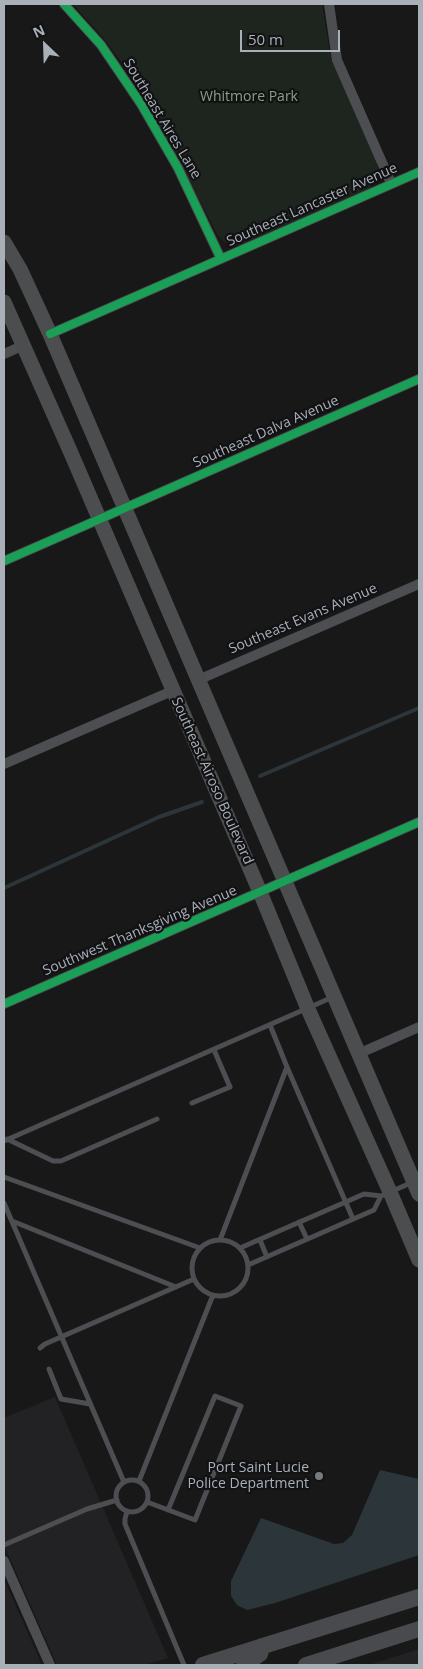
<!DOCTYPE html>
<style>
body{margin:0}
#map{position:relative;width:423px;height:1669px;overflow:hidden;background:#181818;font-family:"Open Sans",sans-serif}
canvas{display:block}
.frame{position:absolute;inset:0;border:5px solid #a9b0b8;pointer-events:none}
.north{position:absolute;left:20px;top:20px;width:50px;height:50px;-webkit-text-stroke:4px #121214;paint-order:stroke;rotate:336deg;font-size:14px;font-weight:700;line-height:20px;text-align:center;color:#a9b0b8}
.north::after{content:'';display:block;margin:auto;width:18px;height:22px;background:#a9b0b8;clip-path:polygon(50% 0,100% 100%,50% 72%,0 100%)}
.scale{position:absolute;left:240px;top:30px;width:100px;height:22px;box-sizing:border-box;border:2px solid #a9b0b8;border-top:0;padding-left:6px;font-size:15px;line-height:18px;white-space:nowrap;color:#a9b0b8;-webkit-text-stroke:4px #121214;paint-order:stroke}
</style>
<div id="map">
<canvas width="423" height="1669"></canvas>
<div class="frame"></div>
<div class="north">N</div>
<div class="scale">50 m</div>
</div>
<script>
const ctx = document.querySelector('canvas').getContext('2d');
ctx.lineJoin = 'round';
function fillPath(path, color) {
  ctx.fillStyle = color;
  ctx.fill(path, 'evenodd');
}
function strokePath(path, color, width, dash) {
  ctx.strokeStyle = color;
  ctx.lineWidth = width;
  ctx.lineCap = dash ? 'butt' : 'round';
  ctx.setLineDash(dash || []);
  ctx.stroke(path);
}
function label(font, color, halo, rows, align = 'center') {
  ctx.font = font + ' "Open Sans",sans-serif';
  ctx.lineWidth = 4.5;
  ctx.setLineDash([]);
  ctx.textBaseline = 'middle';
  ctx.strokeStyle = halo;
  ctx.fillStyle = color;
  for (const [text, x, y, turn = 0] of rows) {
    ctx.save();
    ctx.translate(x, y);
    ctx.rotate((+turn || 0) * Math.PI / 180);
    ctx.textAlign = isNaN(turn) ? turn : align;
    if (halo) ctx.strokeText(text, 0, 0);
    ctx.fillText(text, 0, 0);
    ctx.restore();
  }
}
fillPath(new Path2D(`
 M55,1397L168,1658L145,1665H57L4,1545V1418Z
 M4,1579L42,1665H4Z
 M419,1649V1665H369Z`), '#222224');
fillPath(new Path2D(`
 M73,4H322L330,53L376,160C380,174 380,177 370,188L240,245L226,243L218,236L176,155L129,72L105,40Z`), '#1e251e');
fillPath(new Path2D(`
 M380,1470L419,1479V1555L275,1603L247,1610L237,1605L231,1596V1581L261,1518L334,1544L343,1543L352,1535Z`), '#2b353a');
strokePath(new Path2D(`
 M260,776L419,708
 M4,888L159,817L202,802`), '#2b353a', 4);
strokePath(new Path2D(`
 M287,1067L353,1219
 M192,1103L230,1087L214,1050
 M7,1139L53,1161H61L157,1119
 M4,1141L333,997
 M4,1177L200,1248
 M4,1203L124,1482
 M12,1221L176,1287
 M299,1222L307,1239
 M192 1268a28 28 0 1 1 56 0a28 28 0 1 1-56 0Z
 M220,1240L287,1067L270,1025
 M260,1240L267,1257
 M240,1248L364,1194L381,1196L413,1182
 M248,1265L374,1210L381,1196
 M40,1348L45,1344L61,1337L194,1279
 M49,1369L61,1399L90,1404
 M116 1496a16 16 0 1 1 32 0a16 16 0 1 1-32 0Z
 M139,1481L213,1295
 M147,1502L195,1520L241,1406L215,1396L168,1510
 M127,1511L125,1519V1524L184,1665
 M4,1545L87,1509L117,1500`), '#4c4e51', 5);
strokePath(new Path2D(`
 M64,4L101,45L141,104L178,168L221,259
 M329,4L337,60L391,183
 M50,334L419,172
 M4,354L24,345
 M4,561L419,379
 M198,680L419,584
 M4,764L172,691
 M4,1004L419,822
 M358,1054L419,1027
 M4,1561L50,1665`), '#4c4e51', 10);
strokePath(new Path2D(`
 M4,242L20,269L50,334L419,1194
 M4,302L71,453L260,892L308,1009L390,1192L419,1260`), '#4b4d4f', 15);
strokePath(new Path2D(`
 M203,1665L419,1597
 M244,1665L260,1654L262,1646
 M306,1665L419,1629`), '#494a4d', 16);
strokePath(new Path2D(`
 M64,4L101,45L141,104L178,168L221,259
 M50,334L419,172
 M4,561L419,379
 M4,1004L419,822`), '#1a9f57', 8);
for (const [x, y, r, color] of [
 [319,1476,5,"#767b80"]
]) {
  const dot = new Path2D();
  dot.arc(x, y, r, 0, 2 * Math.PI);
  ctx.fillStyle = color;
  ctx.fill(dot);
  strokePath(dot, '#121214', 2);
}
label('14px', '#84a381', '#121214', [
 ["Whitmore Park",249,97]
]);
label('14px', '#a9b0b8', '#121214', [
 ["Southeast Aires Lane",162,119,59],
 ["Southeast Lancaster Avenue",312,205,-24],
 ["Southeast Dalva Avenue",266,432,-24],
 ["Southeast Evans Avenue",303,619,-23],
 ["Southeast Airoso Boulevard",212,781,66],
 ["Southwest Thanksgiving Avenue",140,931,-23]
]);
label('14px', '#a9b0b8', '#121214', [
 ["Port Saint Lucie",309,1468],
 ["Police Department",309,1484]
], 'right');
</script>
